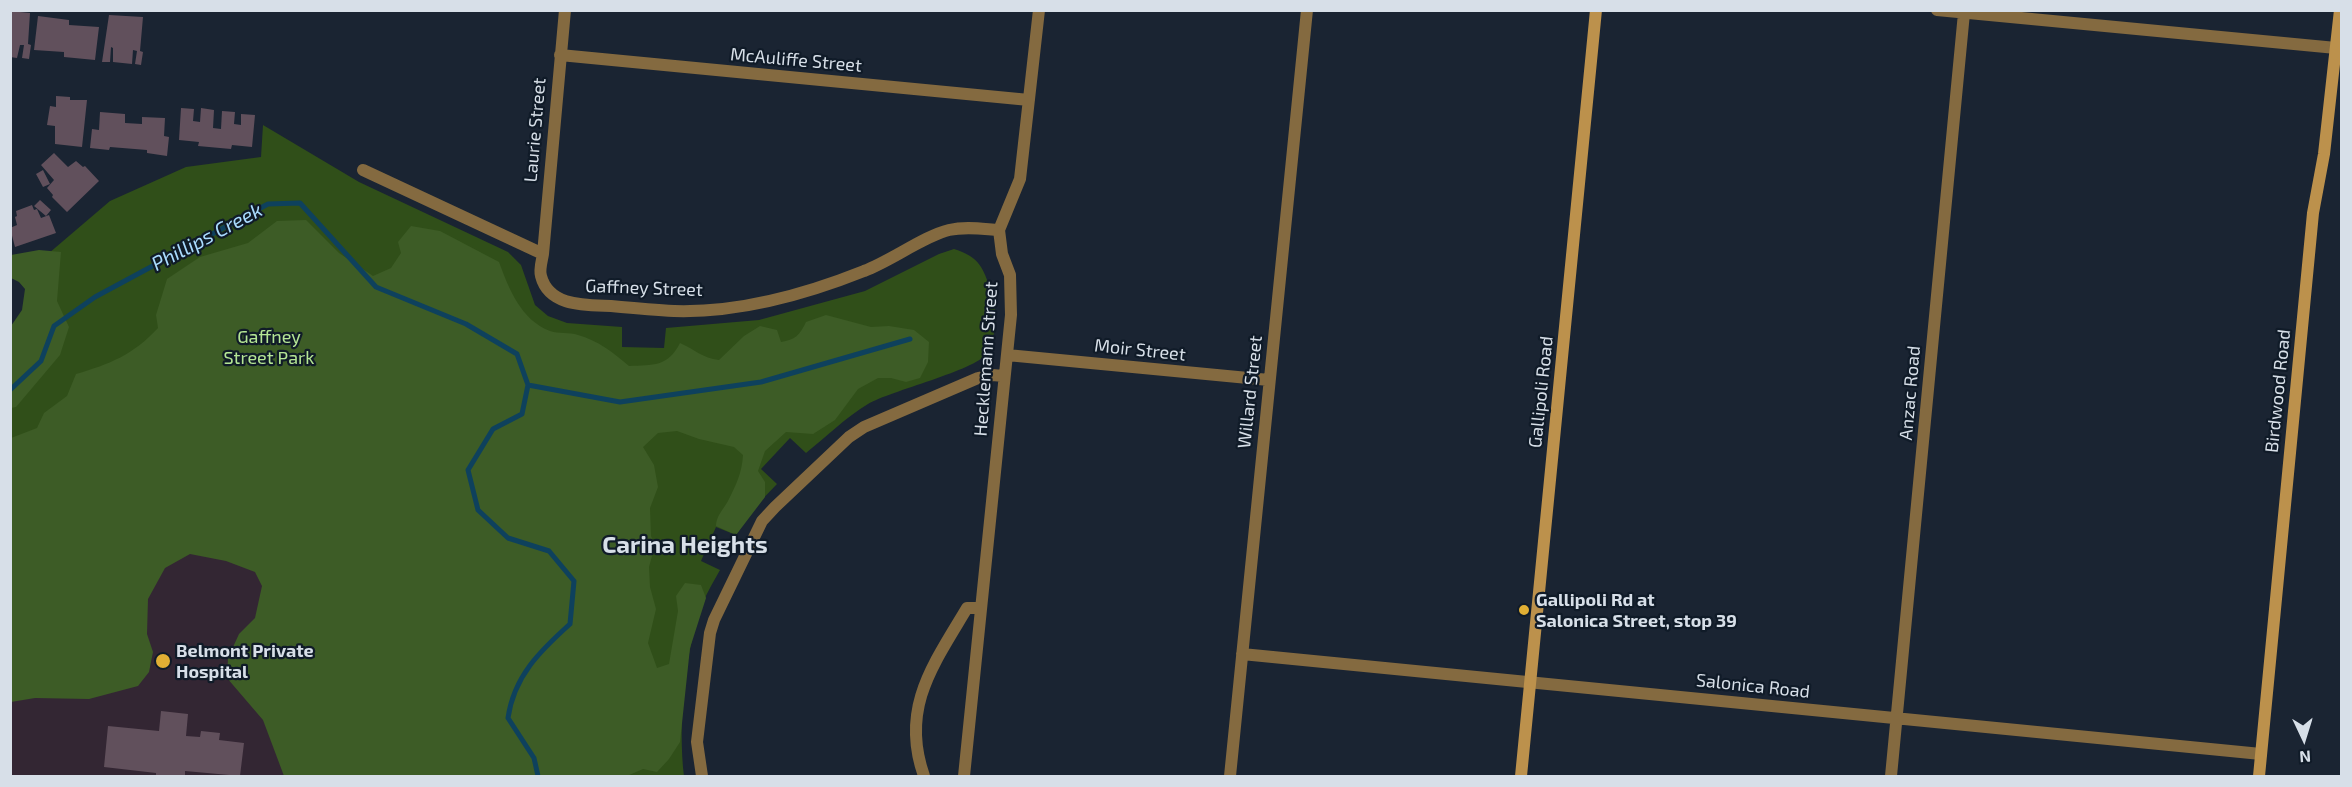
<!DOCTYPE html>
<style>
body{margin:0}
#map{position:relative;width:2352px;height:787px;overflow:hidden;background:#1a2432;font-family:"Exo 2",sans-serif}
canvas{display:block}
.frame{position:absolute;inset:0;border:12px solid #d7dfe8;pointer-events:none}
.north{position:absolute;left:2274px;top:709px;width:60px;height:60px;-webkit-text-stroke:4px #101b28;paint-order:stroke;rotate:176deg;font-size:16px;font-weight:700;line-height:24px;text-align:center;color:#d7dfe8}
.north::after{content:'';display:block;margin:auto;width:21px;height:27px;background:#d7dfe8;clip-path:polygon(50% 0,100% 100%,50% 72%,0 100%)}
</style>
<div id="map">
<canvas width="2352" height="787"></canvas>
<div class="frame"></div>
<div class="north">N</div>
</div>
<script>
const ctx = document.querySelector('canvas').getContext('2d');
ctx.lineJoin = 'round';
function fillPath(path, color) {
  ctx.fillStyle = color;
  ctx.fill(path, 'evenodd');
}
function strokePath(path, color, width, dash) {
  ctx.strokeStyle = color;
  ctx.lineWidth = width;
  ctx.lineCap = dash ? 'butt' : 'round';
  ctx.setLineDash(dash || []);
  ctx.stroke(path);
}
function label(font, color, halo, rows, align = 'center') {
  ctx.font = font + ' "Exo 2",sans-serif';
  ctx.lineWidth = 4.5;
  ctx.setLineDash([]);
  ctx.textBaseline = 'middle';
  ctx.strokeStyle = halo;
  ctx.fillStyle = color;
  for (const [text, x, y, turn = 0] of rows) {
    ctx.save();
    ctx.translate(x, y);
    ctx.rotate((+turn || 0) * Math.PI / 180);
    ctx.textAlign = isNaN(turn) ? turn : align;
    if (halo) ctx.strokeText(text, 0, 0);
    ctx.fillText(text, 0, 0);
    ctx.restore();
  }
}
fillPath(new Path2D(`
 M11,504L326,546L305,776H11Z`), '#332633');
fillPath(new Path2D(`
 M263,125L359,182L508,252L521,265L535,305L548,316L567,323L622,327V347L664,348L666,328L759,320L865,291L939,254L954,249C980,257 983,268 991,291C998,310 997,337 986,354C976,370 890,391 868,404C846,417 826,437 806,453L790,438L761,469L777,484L752,510L736,535L716,527L701,561L720,570C714,581 707,592 703,603C684,652 678,725 684,776H305L326,546L11,504V349L22,350L35,265L110,201L186,167L261,157Z`), '#304f19');
fillPath(new Path2D(`
 M306,220L339,253L373,276L391,268L401,253L398,242L411,226L440,231L499,262C509,289 521,320 550,331C559,334 569,332 578,335C597,340 614,353 629,366C653,365 668,367 680,343C696,350 702,358 719,360L744,336L760,326L777,330L781,342C795,340 800,335 806,322L826,315L871,327L889,326L914,330L929,342L928,362L920,378L906,382L891,378H878L858,389L835,420L813,434L786,432L765,451L758,471L765,482V497L736,535L716,526C716,516 723,510 728,501C736,485 742,473 743,455L734,447L699,439L677,431L658,433L643,447L654,465L658,487L650,508L651,536L655,545L649,567L650,587L656,609L648,643L657,668L669,664L678,611L676,596L685,583L701,585L706,598L690,648L680,742L669,759L657,772L643,769L627,776H284L263,720L227,678L228,658L239,634L255,618L262,586L255,572L226,561L190,554L165,568L148,599L147,634L153,652L149,672L138,686L89,699L35,698L11,702V438L37,428L44,413L67,396L76,374C110,364 133,355 158,328L156,315L167,279L200,257L248,243L277,221Z
 M39,250L61,252L57,301L69,327L60,355L16,407L11,408V326L22,310L25,289L19,282L11,278V255Z`), '#3d5c26');
strokePath(new Path2D(`
 M528,385L620,402L761,382L910,339
 M10,390L41,361L54,326L95,297L268,204L300,203L376,287L466,324L517,354L528,385L522,414L493,429L468,470L478,510L508,538L549,551L574,581L570,624C540,651 514,676 508,718L534,758L538,776`), '#0e415d', 5);
fillPath(new Path2D(`
 M10,11L30,13L28,44L31,45L29,59L22,58L24,45H20L17,58L10,57Z
 M109,15L143,17L140,51L143,52L141,65L135,64L137,51L133,50L132,64L113,62V48L111,47L110,62H102Z
 M38,16L69,20V25L99,27L95,60L64,57V52L34,50Z
 M56,96L70,97V100H87L82,147L55,144V126L47,125L50,106L56,107Z
 M181,108L194,109L193,121L200,122L201,108L214,110L213,128L221,129L222,111L235,112L234,124L241,125V114L255,115L252,147L232,145L231,149L198,146L199,142L179,140Z
 M100,112L125,114V123L142,124V117L165,118L164,136L169,137L167,156L147,153V150L110,147L109,150L90,148L92,129L99,130Z
 M54,153L68,167L76,161L83,167L85,166L99,181L67,212L52,197L53,195L47,188L54,180L41,165Z
 M43,170L50,184L43,187L36,174Z
 M40,200L51,210L46,216L34,206Z
 M32,205L34,210L37,209L41,218L49,215L56,233L15,247L10,228L17,225L15,217L17,216L16,211Z
 M161,711L188,714L186,736L200,737L201,731L220,733L219,740L244,743L240,776L185,771V776H156V773L104,767L108,726L159,731Z`), '#61505c');
strokePath(new Path2D(`
 M1937,10L2336,48
 M560,55L1029,100
 M363,170L543,254C542,260 539,270 541,276C549,307 586,305 611,306C632,308 653,310 674,311C739,313 804,295 864,271C891,261 924,236 949,230C966,226 983,229 999,230
 M543,254L565,10
 M1007,355L1269,380
 M1242,654L2261,754
 M702,776L697,742L710,633L714,620L762,521L775,507L849,437L864,427L978,378L992,375L1004,376
 M924,776C900,708 933,665 967,608H980
 M964,776L1011,315L1010,275L1002,254L999,230L1020,179L1039,10
 M1230,776L1307,10
 M1891,776L1964,13`), '#846a40', 12);
strokePath(new Path2D(`
 M1521,776L1596,10
 M2259,776L2313,213L2324,154L2340,10`), '#bc914c', 12);
for (const [x, y, r, color] of [
 [1524,610,6,"#e1af34"],
 [163,661,8,"#e1af34"]
]) {
  const dot = new Path2D();
  dot.arc(x, y, r, 0, 2 * Math.PI);
  ctx.fillStyle = color;
  ctx.fill(dot);
  strokePath(dot, '#101b28', 2);
}
label('18px', '#d7dfe8', '#101b28', [
 ["McAuliffe Street",796,60,5],
 ["Laurie Street",535,130,-85],
 ["Gaffney Street",644,288,2],
 ["Moir Street",1140,350,6],
 ["Hecklemann Street",986,359,-86],
 ["Birdwood Road",2278,391,-84],
 ["Willard Street",1250,392,-84],
 ["Gallipoli Road",1541,392,-84],
 ["Anzac Road",1910,393,-85],
 ["Salonica Road",1753,686,6]
]);
label('18px', '#b5e695', '#101b28', [
 ["Gaffney",269,337],
 ["Street Park",269,358]
]);
label('bold 18px', '#d7dfe8', '#101b28', [
 ["Gallipoli Rd at",1536,600],
 ["Salonica Street, stop 39",1536,621],
 ["Belmont Private",176,651],
 ["Hospital",176,672]
], 'left');
label('italic 20px', '#a9dbfe', '#101b28', [
 ["Phillips Creek",207,237,-28]
]);
label('bold 24px', '#d7dfe8', '#101b28', [
 ["Carina Heights",685,545]
]);
</script>
